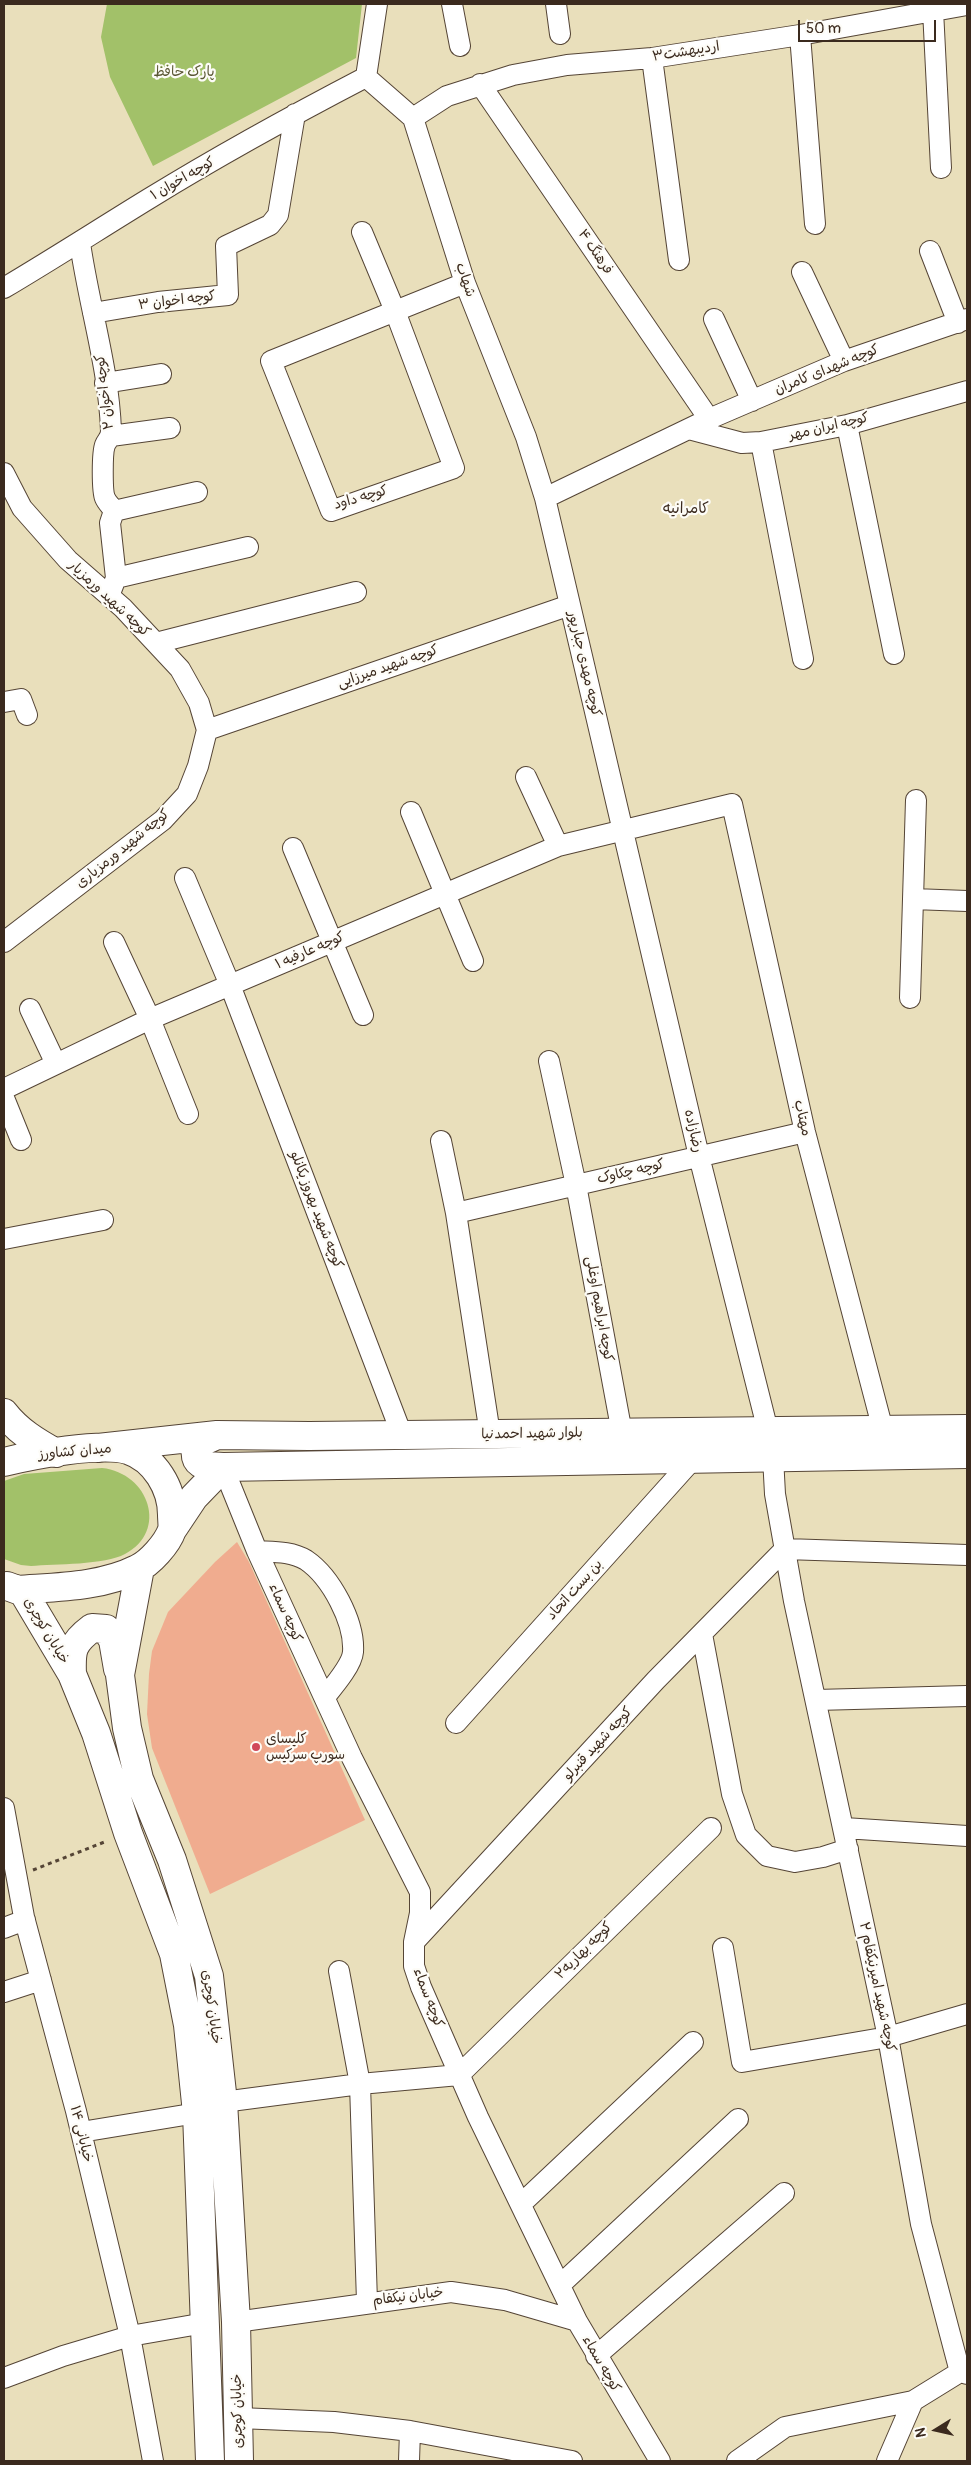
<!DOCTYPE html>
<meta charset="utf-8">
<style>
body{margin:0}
#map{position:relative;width:971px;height:2465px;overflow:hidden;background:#e9dfbb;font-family:Pangolin,sans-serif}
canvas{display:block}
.frame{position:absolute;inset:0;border:5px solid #3b2a1e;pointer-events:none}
.north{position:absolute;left:911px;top:2405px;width:50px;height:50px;-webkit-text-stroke:4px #fdfcf7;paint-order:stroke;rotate:260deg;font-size:14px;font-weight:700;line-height:20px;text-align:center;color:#3b2a1e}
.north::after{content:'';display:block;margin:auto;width:18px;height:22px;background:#3b2a1e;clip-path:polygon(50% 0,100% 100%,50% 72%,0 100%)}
.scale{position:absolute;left:798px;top:20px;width:138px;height:22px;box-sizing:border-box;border:2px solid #3b2a1e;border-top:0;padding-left:6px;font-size:15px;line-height:18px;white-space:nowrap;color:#3b2a1e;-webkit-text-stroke:4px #fdfcf7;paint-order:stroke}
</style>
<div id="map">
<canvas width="971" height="2465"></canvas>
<div class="frame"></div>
<div class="north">N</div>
<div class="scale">50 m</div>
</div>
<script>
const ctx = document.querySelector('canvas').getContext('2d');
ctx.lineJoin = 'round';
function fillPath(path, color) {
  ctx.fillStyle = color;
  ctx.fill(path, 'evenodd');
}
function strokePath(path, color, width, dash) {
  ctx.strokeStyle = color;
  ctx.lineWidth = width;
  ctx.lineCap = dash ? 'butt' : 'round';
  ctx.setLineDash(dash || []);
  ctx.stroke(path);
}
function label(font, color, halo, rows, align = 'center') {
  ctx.font = font + ' Pangolin,"Playpen Sans Arabic",sans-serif';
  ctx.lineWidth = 4.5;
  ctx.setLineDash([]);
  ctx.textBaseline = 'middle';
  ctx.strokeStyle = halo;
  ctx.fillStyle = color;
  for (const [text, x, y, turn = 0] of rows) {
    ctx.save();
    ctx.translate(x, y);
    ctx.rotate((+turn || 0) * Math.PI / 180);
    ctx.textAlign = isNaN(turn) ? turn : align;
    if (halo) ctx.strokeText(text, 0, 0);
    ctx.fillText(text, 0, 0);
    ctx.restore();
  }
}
fillPath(new Path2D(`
 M107,4H362L356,58L153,166L110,77L101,37Z
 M102,1468C149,1473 169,1531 125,1554C105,1565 55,1564 31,1566L21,1565L4,1559V1481L24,1474Z`), '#a2c169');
fillPath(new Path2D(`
 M237,1542L249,1562L365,1820L210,1894L152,1748L147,1714L149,1674L152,1651L168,1612L215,1562Z`), '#f0ac8f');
const street = new Path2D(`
 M452,4L460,46
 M556,4L560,34
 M929,4L933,10L941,168
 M800,35L815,224
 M652,58L679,260
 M366,77L413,118L465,283L526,437L545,498L699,1156L768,1431
 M366,77L377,4
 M480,84L709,419
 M413,118L447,96L513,75L567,65L652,58L800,35L967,5
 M362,232L395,311L454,468L331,511L271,361L465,283
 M80,243C89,306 109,368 111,431C111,438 107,440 105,445C102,453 102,491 105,498C107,503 112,507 114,511L110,523L116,578L109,596
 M930,251L958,323
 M802,272L844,361
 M4,288C53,259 101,228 150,198C220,155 293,115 366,77
 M93,313L158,302L228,295L226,246L270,225L278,215L295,114
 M714,319L752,401
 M105,383L161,374
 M847,425L894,654
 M689,429L742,443L761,442L847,425L967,391
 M111,436L170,428
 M761,442L803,659
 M4,473L22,508L68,560L123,608L180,669L199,703L207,730L198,766L187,794L163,820L4,942
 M545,498L709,419L844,361L967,319
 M114,511L197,492
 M116,578L248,547
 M156,643L356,592
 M4,702L21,699L27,715
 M207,730L570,605
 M526,777L558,846
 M411,812L473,961
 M293,848L363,1015
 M185,878L230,985L402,1435
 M913,899L967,901
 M114,942L150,1019L188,1114
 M910,998L916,800
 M30,1009L56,1064
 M549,1061L576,1185L622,1433
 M4,1089L150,1019L558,846L732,804L805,1132L883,1430
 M4,1098L21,1140
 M441,1141L456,1213L490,1434
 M456,1213L805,1132
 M4,1239L103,1220
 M773,1457L775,1494L794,1601L888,2037L921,2224L960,2372
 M223,1467L257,1551L352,1758L420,1892V1913L414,1942V1966L421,1987L478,2117L577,2321L660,2461
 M257,1551C273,1552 291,1551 306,1560C331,1577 355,1622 353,1652C352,1665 333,1687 325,1697
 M702,1634L732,1794L746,1835L767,1856L795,1862L823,1857L848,1849
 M816,1700L967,1696
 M456,1723L694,1458
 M4,1808L24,1917L76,2111L130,2336L153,2461
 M844,1828L967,1836
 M4,1928L25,1920
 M415,1941L656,1680L785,1549L967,1555
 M723,1948L742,2062L888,2037L967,2014
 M339,1971L360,2084L367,2302
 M4,1992L41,1980
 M223,2102L360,2084L459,2075L711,1828
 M81,2132L197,2113
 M521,2204L693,2042
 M560,2285L738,2119
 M236,2322L451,2292L505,2300L577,2321
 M596,2356L784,2193
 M4,2378L63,2356L130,2336L205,2323
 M239,2418L334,2422L410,2431L572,2461
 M409,2461L410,2431
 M737,2461L785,2427L913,2401L960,2372L967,2374
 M887,2461L913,2401`);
const secondary = new Path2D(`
 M4,1413C18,1431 36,1442 56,1453
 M217,1435L197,1444C191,1467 206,1466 223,1467
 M98,1448L217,1435L309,1436L967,1429
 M4,1462C32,1455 102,1442 128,1450C155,1459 172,1488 172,1515C172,1519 173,1526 172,1530C167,1544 150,1563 137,1569C101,1587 57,1587 18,1590L7,1586
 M172,1530L194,1497L223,1467L967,1454
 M140,1568L120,1675L127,1728L139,1779L172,1860L209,1976L223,2102L236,2322L239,2461
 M22,1590L72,1674L96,1733L128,1833L174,1954L188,2025L197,2113L210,2461
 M72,1674C71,1650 72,1643 92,1628L106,1629L113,1640L118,1669`);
strokePath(street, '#554536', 22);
strokePath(secondary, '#554536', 30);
strokePath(new Path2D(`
 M33,1870L107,1841`), '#554536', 3, [4, 4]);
strokePath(street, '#fff', 20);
strokePath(secondary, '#fff', 28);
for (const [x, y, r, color] of [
 [256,1747,5,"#d1495b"]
]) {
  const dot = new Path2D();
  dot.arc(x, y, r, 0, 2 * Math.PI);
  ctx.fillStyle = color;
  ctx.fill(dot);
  strokePath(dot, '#fdfcf7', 2);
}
label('14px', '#3b2a1e', '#fdfcf7', [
 ["اردیبهشت۳",686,52,-9],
 ["کوچه اخوان ۱",183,179,-30],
 ["فرهنگ ۴",595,252,56],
 ["شهاب",465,280,71],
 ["کوچه اخوان ۳",177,301,-7],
 ["کوچه شهدای کامران",827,370,-22],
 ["کوچه اخوان ۲",105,392,-97],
 ["کوچه ایران مهر",829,427,-13],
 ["کوچه داود",361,498,-16],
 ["کوچه شهید ورمزیار",109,599,43],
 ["کوچه مهدی جبارپور",584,664,77],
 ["کوچه شهید میرزایی",388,667,-19],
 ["کوچه شهید ورمزیاری",123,849,-39],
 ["کوچه عارفیه ۱",310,951,-23],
 ["مهتاب",802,1118,77],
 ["رضازاده",693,1131,77],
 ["کوچه چکاوک",631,1172,-13],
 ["کوچه شهید بهروز یکانلو",316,1210,69],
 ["کوچه ابراهیم اوغلی",599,1309,80],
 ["بلوار شهید احمدنیا",532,1434,-1],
 ["میدان کشاورز",75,1452,-5],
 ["بن بست اتحاد",575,1590,-48],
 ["کوچه سماء",285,1613,66],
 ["خیابان کوچری",46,1631,59],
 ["کوچه شهید قنبرلو",598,1744,-47],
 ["کوچه بهاریه۲",584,1951,-45],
 ["کوچه شهید امیرنیکفام ۲",877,1987,78],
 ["کوچه سماء",428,1998,69],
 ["خیابان کوچری",211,2007,82],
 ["خیابانی ۱۴",81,2134,76],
 ["خیابان نیکفام",408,2297,-7],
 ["کوچه سماء",601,2364,60],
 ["خیابان کوچری",238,2411,-91]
]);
label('14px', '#5a5734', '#fdfcf7', [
 ["پارک حافظ",184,72]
]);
label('14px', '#3b2a1e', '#fdfcf7', [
 ["کلیسای",266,1739],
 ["سورپ سرکیس",266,1755]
], 'left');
label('15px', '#3b2a1e', '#fdfcf7', [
 ["کامرانیه",686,509]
]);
</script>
